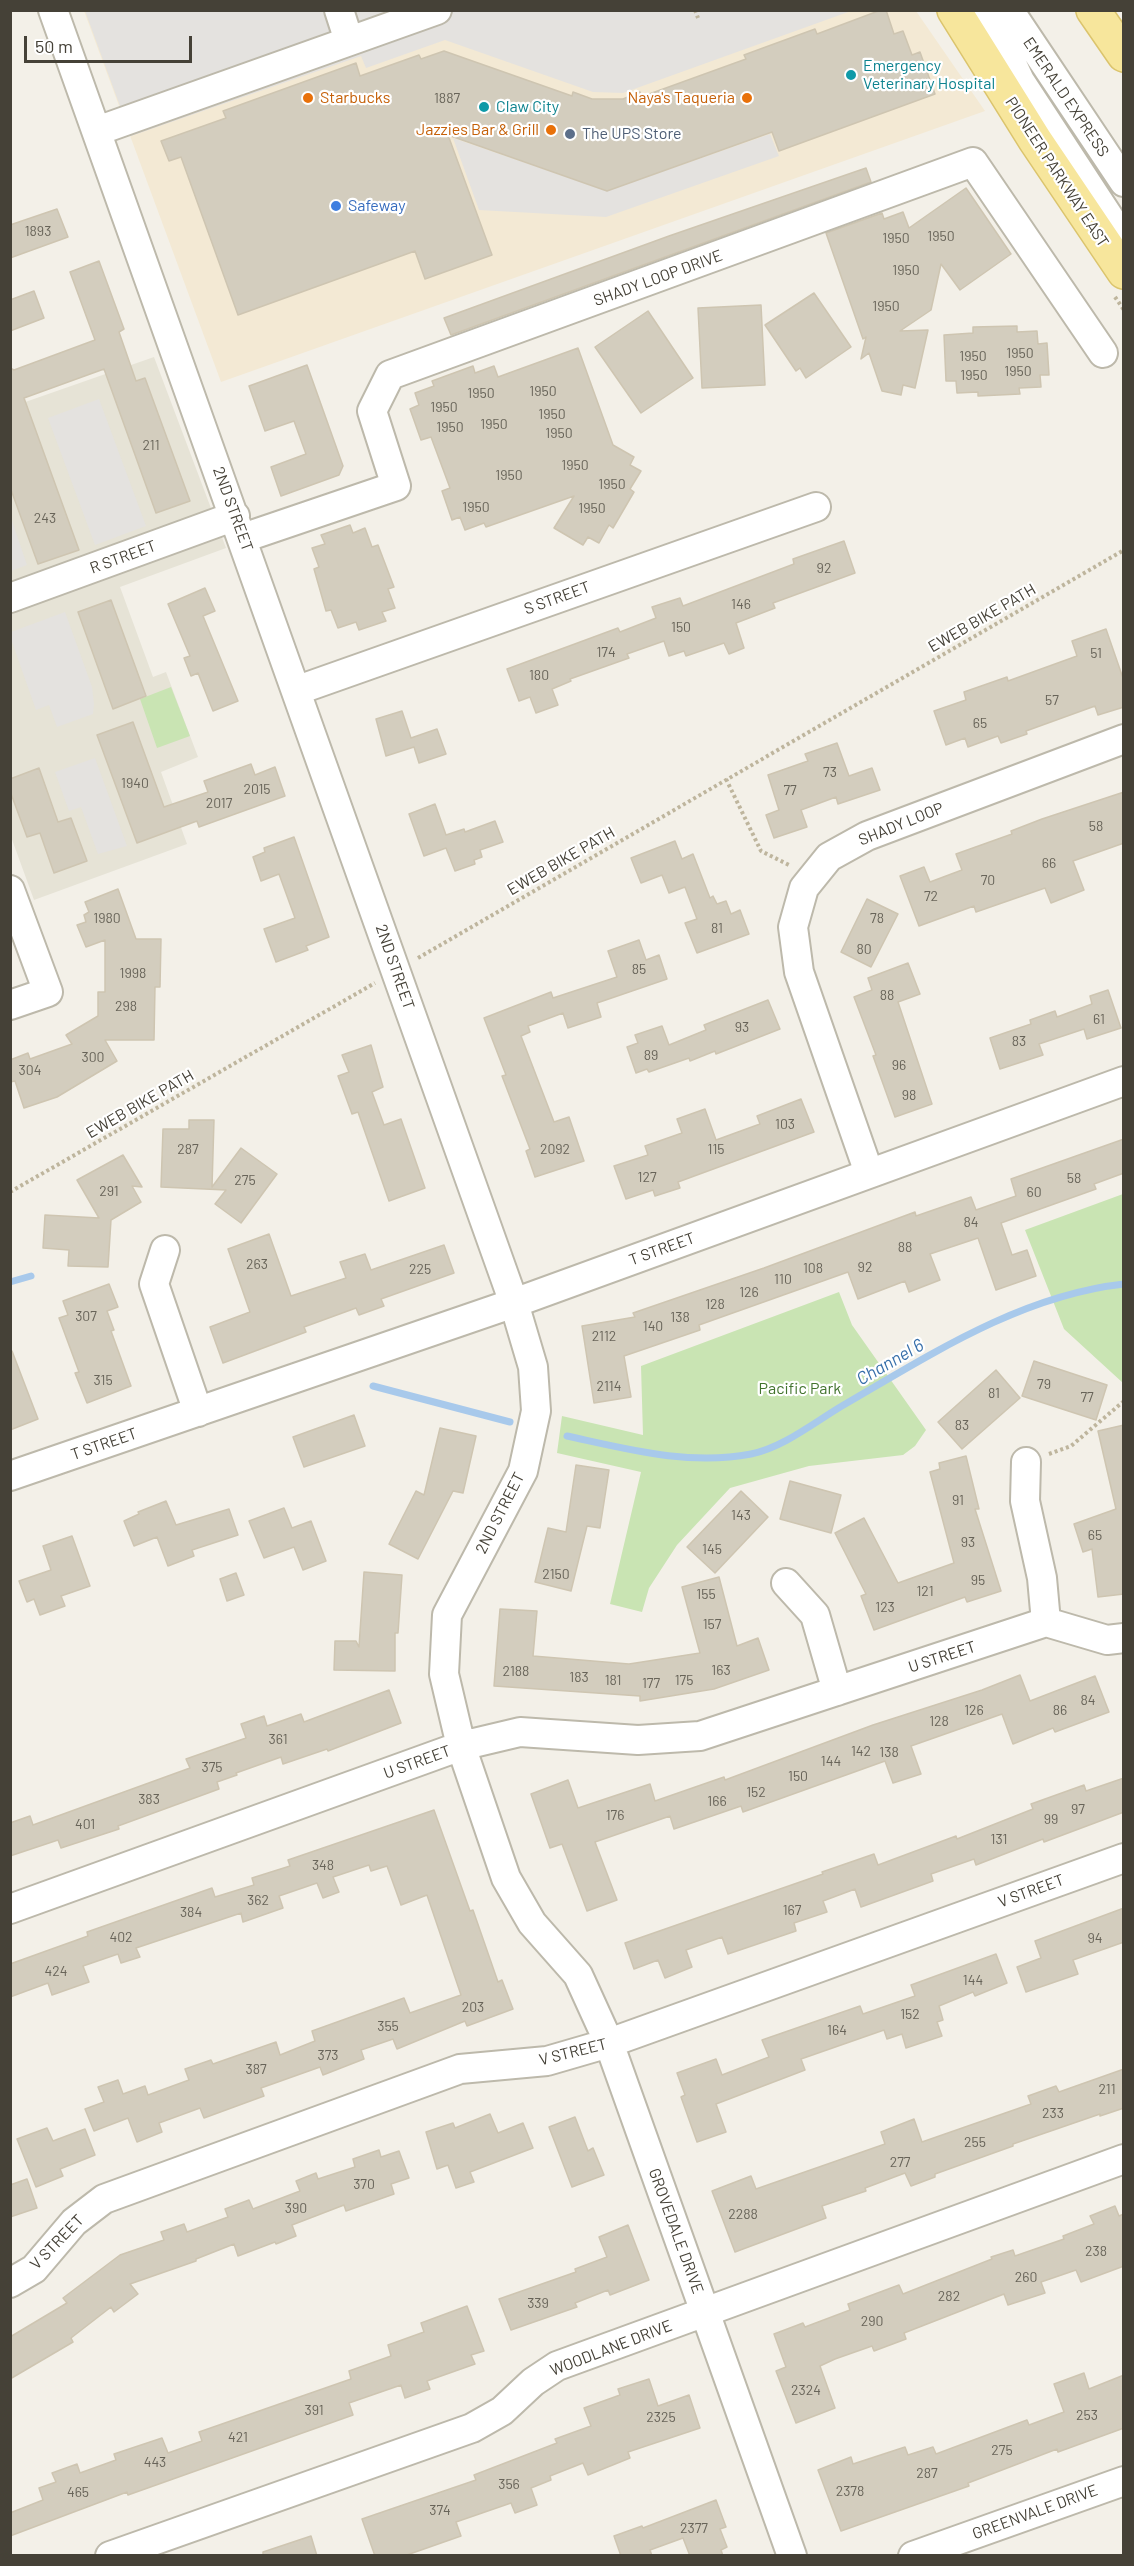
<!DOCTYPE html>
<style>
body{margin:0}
#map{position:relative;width:1134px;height:2566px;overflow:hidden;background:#f3f0e8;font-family:Barlow,sans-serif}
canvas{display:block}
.frame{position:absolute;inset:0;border:12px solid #454137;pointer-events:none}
.scale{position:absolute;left:24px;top:36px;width:168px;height:27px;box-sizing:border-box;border:3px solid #454137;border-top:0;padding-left:8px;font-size:18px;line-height:21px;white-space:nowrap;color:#454137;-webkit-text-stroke:4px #fff;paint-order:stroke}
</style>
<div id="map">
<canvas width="1134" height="2566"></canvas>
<div class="frame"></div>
<div class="scale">50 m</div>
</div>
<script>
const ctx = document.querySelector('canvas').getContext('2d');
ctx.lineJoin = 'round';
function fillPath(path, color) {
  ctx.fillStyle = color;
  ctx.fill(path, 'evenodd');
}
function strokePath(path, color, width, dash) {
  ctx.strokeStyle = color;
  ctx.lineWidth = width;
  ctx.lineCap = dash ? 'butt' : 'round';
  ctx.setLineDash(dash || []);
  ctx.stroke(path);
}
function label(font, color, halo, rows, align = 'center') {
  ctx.font = font + ' Barlow,sans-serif';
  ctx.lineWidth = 4.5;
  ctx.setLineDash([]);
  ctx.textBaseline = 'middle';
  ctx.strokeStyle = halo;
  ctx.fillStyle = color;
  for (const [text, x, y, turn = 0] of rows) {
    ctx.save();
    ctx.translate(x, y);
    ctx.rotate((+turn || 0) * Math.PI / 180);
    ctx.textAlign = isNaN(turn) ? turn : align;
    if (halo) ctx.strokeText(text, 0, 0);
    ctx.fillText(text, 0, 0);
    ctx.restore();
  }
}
fillPath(new Path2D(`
 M154,357L226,548L120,587L153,677L166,672L198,757L161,772L187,844L34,900L10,834L11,407Z`), '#e6e3d6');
fillPath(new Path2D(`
 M84,11H916L985,111L221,382Z`), '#f3e9d4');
fillPath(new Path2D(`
 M171,687L190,736L157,748L140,699Z
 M1123,1194H1124L1123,1383L1064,1329L1025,1230Z
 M839,1292L852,1325L926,1430L915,1446L903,1455L809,1466L730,1488L677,1545L649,1588L642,1612L610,1604L641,1472L557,1453L562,1416L643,1435L641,1366Z`), '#c9e4b3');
fillPath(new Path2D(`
 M85,11H851L623,93L593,92L445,40L366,68L361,56L131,136Z
 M770,134L779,156L606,217L479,210L453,138L607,191Z
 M99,399L146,526L95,545L48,418Z
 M11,518L27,565L11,571H10Z
 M65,612L92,687L94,704L93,714L57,727L49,705L36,710L11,639V632Z
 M95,758L127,846L98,854L81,807L69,811L55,772Z`), '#e4e2df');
strokePath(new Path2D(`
 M10,1282L31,1276
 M373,1386L510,1422
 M567,1436C627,1449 689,1466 751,1454C785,1447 817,1420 847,1403C933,1353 1023,1295 1124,1284`), '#a8c9eb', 7);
const building = new Path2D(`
 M881,10H886L894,34L903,31L912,55L920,52L935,94L779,151L772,132L607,191L448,135L492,255L425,279L415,251L238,315L181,157L169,161L161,141L226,118L223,111L356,63L360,76L419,55L421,59L444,51L572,96L573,92L592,99H623L640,92L641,97L746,59L744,55L763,48L815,29L817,34Z
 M866,168L871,182L451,335L444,318L669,236Z
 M966,188L1011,254L960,290L941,264L931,310L900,331L928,330L915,388L903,385L901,395L882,391L869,353L861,359L866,337L863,339L826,233L882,213L884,219L903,212L909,228Z
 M57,209L68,237L10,258V225Z
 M99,261L124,329L119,332L136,381L145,378L190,501L156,513L104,369L24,398L79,550L38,564L10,487V368L14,370L95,340L70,272Z
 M34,291L44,318L10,331V300Z
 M814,293L851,347L806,378L800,368L796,371L765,325Z
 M761,305L765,385L702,388L698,308Z
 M648,311L693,378L641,413L595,347Z
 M1017,326V332L1037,331L1038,344L1047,343L1049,375H1040L1041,387L1019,388L1020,394L978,396V392L957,393L956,381H946L944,335L973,333V327Z
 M578,348L613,445L634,457L630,465L641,471L630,489L634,492L613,528L609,525L599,543L588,537L583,545L554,528L574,496L486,527L484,523L465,530L460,517L452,520L442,491L450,488L431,437L421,440L410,409L419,405L415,393L434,386L432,381L473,366L475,373L494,366L498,377Z
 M307,365L343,466L339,475L281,496L271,467L306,454L294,421L265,431L249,386Z
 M350,525L353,533L365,528L372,547L378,545L394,587L388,589L395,608L382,612L386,621L359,630L356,622L338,628L331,610L326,611L314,569L319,567L312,548L325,544L321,535Z
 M844,541L855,573L773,603L775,608L736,623L744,648L729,654L724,643L686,656L684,651L669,656L664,641L627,654L629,658L570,679L571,681L552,689L558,705L536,713L530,697L519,701L507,669L618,628L620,632L656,618L652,607L680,598L683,606L794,564L793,559Z
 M205,588L215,611L203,616L238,701L213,711L198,673L191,676L184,658L190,656L168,604Z
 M111,600L146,696L113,709L78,612Z
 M1106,629L1124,681V707L1098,715L1095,706L1026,731L1027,734L1001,743L998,736L968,747L965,738L946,745L934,711L966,700L964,692L1007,677L1008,681L1077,656L1072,641Z
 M402,711L411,738L437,729L446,754L419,763L414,747L386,756L376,719Z
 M133,722L164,807L208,792L204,781L251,764L255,775L275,767L285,796L199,827L197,821L137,843L97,735Z
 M837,743L849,776L872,768L880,790L838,804L836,797L801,810L807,827L774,838L766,815L779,810L768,775L808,761L805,754Z
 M39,768L58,822L71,818L87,861L54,873L40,833L27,837L10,791V779Z
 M1124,792V843L1073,861L1084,890L1051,903L1045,888L976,912L974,906L919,926L900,876L924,867L930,882L962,870L956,854L1012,834L1011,831L1042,819Z
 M435,804L446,835L464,829L465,832L495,821L503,842L480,850L482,857L474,860L475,864L455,871L446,848L424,856L409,814Z
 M294,837L329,937L306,946L308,950L276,962L264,929L295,918L279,874L261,881L253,857L265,852L264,848Z
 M675,841L682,859L693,854L710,898L713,896L717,904L726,901L731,914L740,910L749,934L697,953L685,923L697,919L685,887L669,893L662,875L641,883L631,858Z
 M118,889L136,939H161L160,987H155L154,1040H105L117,1061L57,1097L24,1108L15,1081L10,1082V1060L28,1053L30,1059L72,1044L66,1035L98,1016V992H105V940L86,947L77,925L86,922L84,915L89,912L85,902Z
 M867,899L898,914L871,967L841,952Z
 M639,940L646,960L659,955L667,979L597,1003L601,1017L568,1028L563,1013L528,1026L530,1032L521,1036L554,1122L569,1117L584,1161L535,1177L526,1151L530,1149L502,1076L506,1075L484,1018L551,992L553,998L617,977L608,951Z
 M908,963L920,994L898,1002L932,1104L895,1117L873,1056L876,1055L854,997L872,990L868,978Z
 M1108,990L1121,1028L1087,1039L1084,1029L1039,1044L1043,1055L1000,1069L990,1038L1031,1024L1030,1020L1055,1011L1057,1017L1092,1004L1090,996Z
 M768,1000L780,1029L716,1054L715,1051L690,1061L689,1058L649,1072L647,1069L636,1073L627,1047L638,1043L635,1035L662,1026L669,1045L706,1030L704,1025Z
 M371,1045L383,1087L372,1092L384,1125L401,1119L425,1188L389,1201L358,1112L352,1114L338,1076L349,1072L342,1055Z
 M801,1099L814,1132L678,1182L680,1188L655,1196L653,1190L626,1199L614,1166L648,1155L645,1146L682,1133L677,1119L705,1109L716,1140L760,1124L757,1116Z
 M189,1120H214L212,1187L241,1148L277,1174L241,1223L215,1204L226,1190L161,1187L163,1129H189Z
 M1124,1139V1173L1094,1184L1096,1189L1001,1223L1012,1255L1027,1250L1036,1276L996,1290L978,1238L930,1254L940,1280L909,1292L905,1281L858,1299L848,1272L699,1325L700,1330L624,1356L631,1397L594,1403L582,1326L635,1317L633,1313L764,1268L915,1212L916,1216L971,1197L976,1210L1016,1196L1011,1179Z
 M123,1155L142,1187L132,1186L141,1202L111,1220L108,1267L68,1266L69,1250L43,1248L45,1215L99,1218L77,1180Z
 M269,1234L291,1296L346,1278L340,1262L365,1254L371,1270L444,1245L454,1273L381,1299L384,1306L359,1315L356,1308L304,1327L306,1332L223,1363L210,1327L250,1312L228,1249Z
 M109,1284L118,1307L107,1311L114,1330L111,1331L131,1386L87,1403L75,1373L79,1372L59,1318L68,1315L63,1301Z
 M12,1351L38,1419L10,1430V1352Z
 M1034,1361L1107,1385L1096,1420L1022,1396Z
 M996,1370L1020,1398L962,1449L938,1422Z
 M354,1415L365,1446L304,1467L293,1437Z
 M1124,1425V1594L1098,1597L1092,1549L1083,1552L1074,1524L1116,1509L1098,1431Z
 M440,1428L476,1436L463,1493L453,1491L418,1559L389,1544L416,1491L424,1495Z
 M966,1456L979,1509H975L1001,1591L967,1602L965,1597L874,1630L861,1596L866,1594L835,1533L864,1518L898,1583L954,1563L930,1472L940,1469L939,1463Z
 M576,1465L609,1470L600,1528L587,1526L571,1591L535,1582L548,1528L566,1532Z
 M790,1481L841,1495L831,1533L780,1519Z
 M741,1491L768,1517L715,1573L687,1547Z
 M166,1501L176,1525L229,1509L238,1535L192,1550L194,1556L168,1566L157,1537L134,1546L124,1521L139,1514L138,1512Z
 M284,1508L292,1528L311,1521L326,1561L303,1570L294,1547L264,1558L249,1521Z
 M72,1536L90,1586L61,1596L65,1606L40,1615L34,1599L27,1602L19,1581L51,1570L43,1546Z
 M364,1572L402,1575L398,1633H395V1671L334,1670L335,1641H356L359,1647Z
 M236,1573L244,1595L227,1601L220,1579Z
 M719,1577L737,1646L758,1638L769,1670L714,1689L640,1701V1696L494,1686L500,1609L537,1611L533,1656L629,1664L700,1653L682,1587Z
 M1020,1675L1030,1701L1095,1676L1109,1712L1055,1732L1053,1728L1013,1744L1002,1714L911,1746L921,1774L893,1783L885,1761L743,1812L741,1806L674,1829L670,1816L595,1842L617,1900L587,1911L562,1844L550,1848L531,1794L568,1780L578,1808L650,1784L655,1801L724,1777L725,1780L873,1725L982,1690Z
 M389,1690L401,1723L328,1751L327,1749L283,1764L281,1757L236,1773L237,1775L217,1782L219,1789L118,1826L119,1829L61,1848L58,1840L10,1856V1823L30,1816L33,1825L190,1768L186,1759L246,1738L241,1724L264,1716L267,1726L301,1714L304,1722Z
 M1124,1778V1812L1044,1842L1043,1839L976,1865L974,1859L931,1874L933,1881L861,1907L855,1889L823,1901L827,1912L794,1923L796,1931L728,1954L722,1937L686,1950L692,1967L665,1978L658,1960L634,1969L625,1943L823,1874L822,1872L874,1854L878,1865L956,1836L957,1839L1033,1809L1031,1804L1084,1785L1086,1791Z
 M434,1810L470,1911L473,1910L498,1982L502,1980L513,2009L467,2026L465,2021L397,2049L393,2039L361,2050L364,2059L323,2075L320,2067L261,2088L264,2096L204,2118L200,2108L159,2123L162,2132L137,2142L128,2118L94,2131L85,2109L104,2102L98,2087L118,2080L123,2094L145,2086L148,2095L189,2080L185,2069L211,2060L213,2064L276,2042L280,2055L315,2041L312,2031L404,1998L410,2013L461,1995L427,1895L401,1905L387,1866L371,1871L369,1865L333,1877L339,1892L323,1898L317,1883L279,1896L283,1908L243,1922L241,1913L136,1948L140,1957L121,1963L118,1954L83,1966L89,1982L52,1995L48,1983L10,1997V1964L88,1936L87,1932L212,1888L215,1897L254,1885L252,1878L290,1866L288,1860Z
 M1124,1908V1942L1073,1960L1078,1974L1026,1992L1017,1967L1041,1958L1035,1941Z
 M996,1954L1007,1983L975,1996L973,1992L939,2006L943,2020L937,2022L942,2036L906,2048L902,2034L887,2039L884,2030L801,2059L805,2070L716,2104L726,2132L697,2142L681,2097L685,2095L677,2073L716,2059L722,2075L769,2057L762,2040L860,2006L863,2014L915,1996L911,1985Z
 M1124,2069V2108L1100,2116V2114L1013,2144V2146L935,2174V2177L911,2186L905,2173L865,2188L866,2191L822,2206L826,2218L735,2252L712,2191L751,2176L756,2189L885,2144L881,2132L914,2119L922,2142L1031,2104L1028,2096L1056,2086L1059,2092Z
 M490,2114L498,2133L523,2123L533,2148L470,2172L474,2182L456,2188L448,2165L437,2169L426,2132L453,2123L455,2128Z
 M575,2117L588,2151L593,2148L604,2175L572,2187L549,2127Z
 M47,2128L53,2141L85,2129L95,2155L60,2169L63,2176L36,2187L17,2139Z
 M379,2150L381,2157L399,2151L409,2178L391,2184L394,2194L346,2211L344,2205L292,2225L296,2236L276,2244L275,2242L238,2256L234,2244L196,2259V2261L130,2284L138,2294L114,2312L111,2307L71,2338L73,2342L10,2379V2337L67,2303L63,2298L120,2255L164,2240L161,2232L184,2224L187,2232L228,2217L225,2209L249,2200L253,2209L300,2191L296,2181L316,2173L318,2179L355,2167L353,2159Z
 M27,2179L37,2208L10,2217V2185Z
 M1115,2206L1119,2216L1124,2214V2266L1081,2282L1076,2270L1041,2282L1045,2293L1008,2305L1004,2294L904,2333L906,2339L874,2351L872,2346L835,2359L820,2366L835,2408L796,2423L776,2371L786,2367L774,2334L803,2323L805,2327L850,2310L848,2304L899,2285L903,2294L992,2259L991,2257L1013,2250L1015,2256L1064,2239L1063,2236L1094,2224L1090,2216Z
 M628,2225L649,2280L610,2295L608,2290L575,2303L577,2307L511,2330L499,2299L576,2272L575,2269L607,2257L599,2237Z
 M467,2306L484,2351L471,2355L475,2364L427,2381L430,2389L405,2398L401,2385L349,2403L353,2415L128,2495L127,2492L10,2536V2513L43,2500L39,2488L56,2482L52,2473L77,2464L80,2473L116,2460L114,2454L162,2438L168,2453L202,2441L199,2432L351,2379L349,2371L391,2356L388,2345L424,2332L421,2323Z
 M1084,2373L1089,2389L1124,2375V2428L1058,2452L1057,2449L968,2483L969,2486L841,2531L818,2470L851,2457L853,2464L905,2447L908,2455L933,2447L936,2454L1027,2420L1029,2425L1064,2412L1054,2384Z
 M649,2379L658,2406L689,2395L700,2428L628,2452L630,2458L588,2475L583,2463L550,2476L551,2480L531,2488L537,2505L515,2513L511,2503L456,2522L461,2536L404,2556H375L362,2519L476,2480L474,2475L557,2443L555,2439L591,2426L584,2408L620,2395L618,2389Z
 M716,2500L726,2527L720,2529L727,2547L721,2550L723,2556H690L683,2538L650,2550L652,2556H621L614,2536L642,2526L643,2528Z
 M311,2536L317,2556H263V2552Z`);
fillPath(building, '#d3cdbe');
strokePath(building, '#cec5b1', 1.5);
const minor = new Path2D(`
 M53,10L514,1303L533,1367L536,1411L523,1471L447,1615L444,1674L461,1746L506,1878L532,1923L578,1975L609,2043L792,2556
 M339,10L349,41
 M987,10L1020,81L1124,240
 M1009,10L1124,182
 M97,131L437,10
 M243,538L396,486L372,411L390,375L973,162L1103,353
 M10,598L235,516
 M298,690L816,507
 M10,890L48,992L10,1005
 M869,1173L799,972L793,927L804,888L829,857L867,836L1124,739
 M165,1250L154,1284L198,1412
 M1026,1462L1025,1501L1042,1578L1046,1622
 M10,1476L514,1303L1124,1081
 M786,1583L815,1615L837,1691
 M10,1909L461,1746L520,1732L638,1740L700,1736L1046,1622L1107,1640L1124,1638
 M10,2283L34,2269L74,2222L104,2199L460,2069L547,2061L609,2043L1124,1858
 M110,2556L472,2428L502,2411L533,2382L557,2366L1124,2159
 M913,2556L1124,2481`);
const major = new Path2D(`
 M954,10L1035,140L1124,272
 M1093,10L1124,55`);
strokePath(minor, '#bdb9ab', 32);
strokePath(major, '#dbc46d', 36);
strokePath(new Path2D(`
 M695,10L698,18
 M1115,297L1124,310
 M726,779L761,851L791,866
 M418,958L1124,550
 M10,1192L375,983
 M1049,1454L1071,1446L1124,1401`), '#beb59d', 4, [3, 3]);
strokePath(minor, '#fff', 28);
strokePath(major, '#f7e69c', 33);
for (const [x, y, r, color] of [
 [851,75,6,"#0f9aa8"],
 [308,98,6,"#e8710a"],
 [747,98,6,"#e8710a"],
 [484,107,6,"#0f9aa8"],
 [551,130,6,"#e8710a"],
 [570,134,6,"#5c6f8a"],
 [336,206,6,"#3f7fe0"]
]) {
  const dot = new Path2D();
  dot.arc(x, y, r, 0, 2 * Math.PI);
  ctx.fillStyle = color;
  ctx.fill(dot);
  strokePath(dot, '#fff', 2);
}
label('14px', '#686459', null, [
 ["1887",447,98],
 ["1893",38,231],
 ["1950",941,236],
 ["1950",896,238],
 ["1950",906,270],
 ["1950",886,306],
 ["1950",1020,353],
 ["1950",973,356],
 ["1950",1018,371],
 ["1950",974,375],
 ["1950",543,391],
 ["1950",481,393],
 ["1950",444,407],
 ["1950",552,414],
 ["1950",494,424],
 ["1950",450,427],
 ["1950",559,433],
 ["211",151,445],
 ["1950",575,465],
 ["1950",509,475],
 ["1950",612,484],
 ["1950",476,507],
 ["1950",592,508],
 ["243",45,518],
 ["92",824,568],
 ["146",741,604],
 ["150",681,627],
 ["174",606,652],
 ["51",1096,653],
 ["180",539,675],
 ["57",1052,700],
 ["65",980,723],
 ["73",830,772],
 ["1940",135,783],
 ["2015",257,789],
 ["77",790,790],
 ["2017",219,803],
 ["58",1096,826],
 ["66",1049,863],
 ["70",988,880],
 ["72",931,896],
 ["1980",107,918],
 ["78",877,918],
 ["81",717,928],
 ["80",864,949],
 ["85",639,969],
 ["1998",133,973],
 ["88",887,995],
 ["298",126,1006],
 ["61",1099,1019],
 ["93",742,1027],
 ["83",1019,1041],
 ["89",651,1055],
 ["300",93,1057],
 ["96",899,1065],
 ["304",30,1070],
 ["98",909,1095],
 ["103",785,1124],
 ["287",188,1149],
 ["2092",555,1149],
 ["115",716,1149],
 ["127",647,1177],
 ["58",1074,1178],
 ["275",245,1180],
 ["291",109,1191],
 ["60",1034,1192],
 ["84",971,1222],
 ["88",905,1247],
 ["263",257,1264],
 ["92",865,1267],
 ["108",813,1268],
 ["225",420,1269],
 ["110",783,1279],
 ["126",749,1292],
 ["128",715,1304],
 ["307",86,1316],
 ["138",680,1317],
 ["140",653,1326],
 ["2112",604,1336],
 ["315",103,1380],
 ["79",1044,1384],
 ["2114",609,1386],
 ["81",994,1393],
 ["77",1087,1397],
 ["83",962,1425],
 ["91",958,1500],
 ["143",741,1515],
 ["65",1095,1535],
 ["93",968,1542],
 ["145",712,1549],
 ["2150",556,1574],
 ["95",978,1580],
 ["121",925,1591],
 ["155",706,1594],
 ["123",885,1607],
 ["157",712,1624],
 ["163",721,1670],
 ["2188",516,1671],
 ["183",579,1677],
 ["181",613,1680],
 ["175",684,1680],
 ["177",651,1683],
 ["84",1088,1700],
 ["126",974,1710],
 ["86",1060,1710],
 ["128",939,1721],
 ["361",278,1739],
 ["142",861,1751],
 ["138",889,1752],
 ["144",831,1761],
 ["375",212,1767],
 ["150",798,1776],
 ["152",756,1792],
 ["383",149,1799],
 ["166",717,1801],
 ["97",1078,1809],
 ["176",615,1815],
 ["99",1051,1819],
 ["401",85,1824],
 ["131",999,1839],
 ["348",323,1865],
 ["362",258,1900],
 ["167",792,1910],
 ["384",191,1912],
 ["402",121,1937],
 ["94",1095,1938],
 ["424",56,1971],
 ["144",973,1980],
 ["203",473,2007],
 ["152",910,2014],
 ["355",388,2026],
 ["164",837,2030],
 ["373",328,2055],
 ["387",256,2069],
 ["211",1107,2089],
 ["233",1053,2113],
 ["255",975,2142],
 ["277",900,2162],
 ["370",364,2184],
 ["390",296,2208],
 ["2288",743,2214],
 ["238",1096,2251],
 ["260",1026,2277],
 ["282",949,2296],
 ["339",538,2303],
 ["290",872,2321],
 ["2324",806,2390],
 ["391",314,2410],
 ["253",1087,2415],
 ["2325",661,2417],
 ["421",238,2437],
 ["275",1002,2450],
 ["443",155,2462],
 ["287",927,2473],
 ["356",509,2484],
 ["2378",850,2491],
 ["465",78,2492],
 ["374",440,2510],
 ["2377",694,2528]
]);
label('16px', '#0d838f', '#fff', [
 ["Emergency",863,66],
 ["Veterinary Hospital",863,84],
 ["Claw City",496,107]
], 'left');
label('16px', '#454137', '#fff', [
 ["EMERALD EXPRESS",1066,97,56],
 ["PIONEER PARKWAY EAST",1057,172,57],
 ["SHADY LOOP DRIVE",658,278,-20],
 ["2ND STREET",233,509,70],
 ["R STREET",123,557,-20],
 ["S STREET",557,598,-20],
 ["EWEB BIKE PATH",982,618,-30],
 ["SHADY LOOP",901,824,-22],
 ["EWEB BIKE PATH",561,861,-30],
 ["2ND STREET",395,967,71],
 ["EWEB BIKE PATH",140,1104,-30],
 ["T STREET",662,1249,-20],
 ["T STREET",104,1444,-19],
 ["2ND STREET",500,1513,-63],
 ["U STREET",942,1657,-18],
 ["U STREET",417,1762,-20],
 ["V STREET",1031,1891,-20],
 ["V STREET",573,2052,-14],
 ["GROVEDALE DRIVE",676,2231,70],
 ["V STREET",57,2242,-46],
 ["WOODLANE DRIVE",611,2348,-21],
 ["GREENVALE DRIVE",1035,2512,-20]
]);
label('16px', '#c56008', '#fff', [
 ["Starbucks",320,98,"left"],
 ["Naya's Taqueria",735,98],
 ["Jazzies Bar & Grill",539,130]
], 'right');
label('16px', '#4e5e75', '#fff', [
 ["The UPS Store",582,134]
], 'left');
label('16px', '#366cbe', '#fff', [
 ["Safeway",348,206]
], 'left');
label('16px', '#42732e', '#fff', [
 ["Pacific Park",800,1389]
]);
label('italic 18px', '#376faa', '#fff', [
 ["Channel 6",890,1362,-30]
]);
</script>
